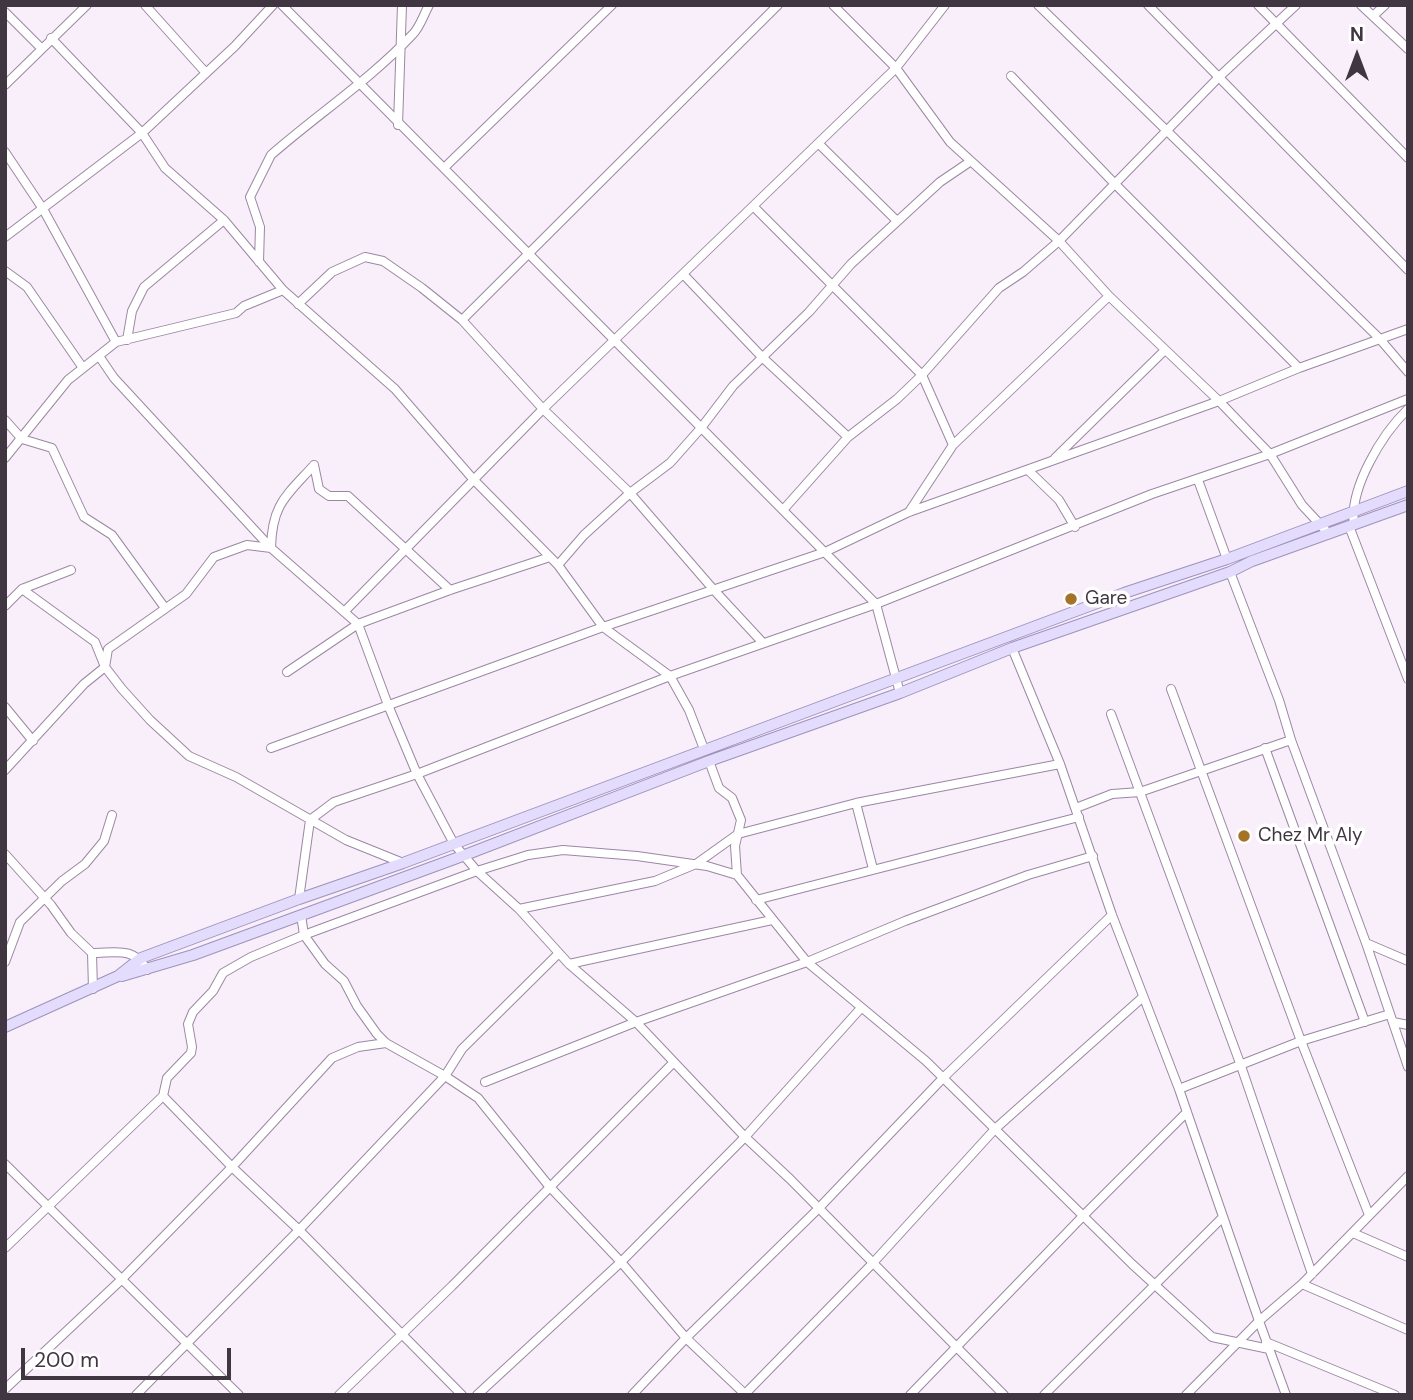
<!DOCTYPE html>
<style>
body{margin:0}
#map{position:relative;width:1413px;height:1400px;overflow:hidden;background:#f8effb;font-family:"DM Sans",sans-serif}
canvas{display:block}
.frame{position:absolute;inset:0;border:7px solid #403642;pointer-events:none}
.north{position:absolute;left:1322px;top:21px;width:70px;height:70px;-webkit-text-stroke:5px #fff;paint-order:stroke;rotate:0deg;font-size:19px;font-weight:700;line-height:28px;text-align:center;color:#403642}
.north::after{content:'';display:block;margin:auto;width:24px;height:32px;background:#403642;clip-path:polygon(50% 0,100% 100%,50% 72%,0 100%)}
.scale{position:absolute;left:21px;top:1348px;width:210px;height:32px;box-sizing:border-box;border:4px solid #403642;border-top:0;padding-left:9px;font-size:21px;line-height:24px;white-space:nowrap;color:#403642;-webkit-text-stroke:5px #fff;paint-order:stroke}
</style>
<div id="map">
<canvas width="1413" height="1400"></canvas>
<div class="frame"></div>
<div class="north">N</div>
<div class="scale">200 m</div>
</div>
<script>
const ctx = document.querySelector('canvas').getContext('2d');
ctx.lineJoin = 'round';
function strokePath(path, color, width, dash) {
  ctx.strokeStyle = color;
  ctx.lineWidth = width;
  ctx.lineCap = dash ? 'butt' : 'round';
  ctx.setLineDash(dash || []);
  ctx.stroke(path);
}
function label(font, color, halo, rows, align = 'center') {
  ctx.font = font + ' "DM Sans",sans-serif';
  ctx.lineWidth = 7;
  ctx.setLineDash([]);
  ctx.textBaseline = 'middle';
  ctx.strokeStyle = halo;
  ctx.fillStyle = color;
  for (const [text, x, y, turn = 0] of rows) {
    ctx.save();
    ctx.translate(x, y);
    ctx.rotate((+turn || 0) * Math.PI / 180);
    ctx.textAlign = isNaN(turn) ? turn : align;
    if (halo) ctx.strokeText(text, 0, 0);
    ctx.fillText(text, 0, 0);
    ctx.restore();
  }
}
const minor = new Path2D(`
 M145,5L206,73
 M282,5L876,604L900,693
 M833,5L896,68L950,142L1059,241L1109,296L1219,401L1270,454L1302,505L1329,534
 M1038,5L1379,338L1408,372
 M1148,5L1408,270
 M1258,5L1408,158
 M1361,5L1408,49
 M5,12L41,48
 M1373,16L1385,5
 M51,38L142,133L165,168L224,220L283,290L395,389L473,479L558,565L603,627L670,676L689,710L704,749
 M1011,76L1115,184L1299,368
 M5,85L87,5
 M398,125L402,5
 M819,144L897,221
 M5,152L43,209L116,342
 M444,168L612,5
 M754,207L922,375L953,445
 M5,237L142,133L235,46L273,5
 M259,262L260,227L250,197L271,155C318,114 371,79 413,34C420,27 424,14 429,5
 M5,271L27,287L83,368
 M683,274L762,357L848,437
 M298,304L332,272L365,257L383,261L422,288L462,320L543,409L630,493L713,589L763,643
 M462,320L778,5
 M127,340L132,311L144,287L224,220
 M99,356L114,378L271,548
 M5,420L22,439L52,448L84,517L112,535L165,608
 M5,458L68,380L116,342L236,313L244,306L283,290
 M1055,458L1165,350
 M314,465L319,489L329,496H348L450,590
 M1029,471L1059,500L1075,527
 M1198,480L1227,559
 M783,510L848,437L897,399L922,375L999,288L1023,272L1059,241L1219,77L1296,5
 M909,512L953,445L1109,296
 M1354,525C1349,488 1382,434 1408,409
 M1349,526L1408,679
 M271,548C272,504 286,496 314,465
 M558,565L584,535L630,493L670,463L701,428L733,386L809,312L851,264L940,182L971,161
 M1230,572L1279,700L1291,740L1366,943L1408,1067
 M22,589L95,642L105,667L122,689L150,720L189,756L236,777L346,840L403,863
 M5,606L22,589L71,570
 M344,612L543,409L896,68L945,5
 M1012,648L1060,764L1112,915L1179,1089L1259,1321L1286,1395
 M287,672L358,624L450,590L550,557
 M1171,689L1301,1041L1369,1215
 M5,707L33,741
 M1111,714L1240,1063L1312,1274
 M271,748L603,627L825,552L909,512L1219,401L1299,368L1408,329
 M1265,748L1365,1022
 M709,761L719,788L732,798L741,820L735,846L737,875L807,962L926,1061L1132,1264L1212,1337L1269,1349
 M5,770L84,684L105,667L108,649L186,594L214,557L247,545L271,548L358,624L388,705L417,774L454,844L477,871L519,909L569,964L636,1022L745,1137L790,1179L1004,1395
 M856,803L873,869
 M1076,808L1112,794L1140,792L1291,740
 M5,854L51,905L71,933L92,953L93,989
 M299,899L310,820L334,802L417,774L670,676L876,604L1152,494L1270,454L1408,399
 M756,900L1079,817
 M519,909L655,881L696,864L738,834L856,803L1060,764
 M301,915L304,935L325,964L344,981L357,1006L377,1034L386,1043L445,1076L478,1098L549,1186L621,1262L686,1338L746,1395
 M1366,943L1408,961
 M92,953C115,953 134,946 147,970
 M5,962L20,922L62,881L85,864L104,841L112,815
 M569,964L772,920
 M1393,1022L1408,1025
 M485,1082L636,1022L807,962L905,921L1028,875L1093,856
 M1179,1089L1301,1041L1390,1014
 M163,1096L232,1167L299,1230L462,1395
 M5,1164L239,1395
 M1353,1233L1408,1257
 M5,1248L163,1096L167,1078L191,1053L192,1047L188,1024L193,1012L213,991L223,973L251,957L304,935L477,871L528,855L563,850L637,856L707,866L737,875
 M1302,1284L1408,1330
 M1266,1342L1395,1395
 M5,1389L121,1280L232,1167L332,1058L358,1047L386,1043
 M136,1395L299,1230L445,1076L462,1049L559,953
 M339,1395L452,1286L673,1063
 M477,1395L621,1262L745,1137L861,1008
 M632,1395L686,1338L818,1209L943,1078L1112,915
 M744,1395L872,1264L995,1129L1143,997
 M910,1395L1083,1216L1187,1112
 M1044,1395L1223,1217
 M1186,1395L1259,1321L1302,1284L1408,1176`);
const major = new Path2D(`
 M122,976L193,955L465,855L709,761L900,693L1012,648L1230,572L1252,561L1408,505
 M5,1027L118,976L141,958L299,899L403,863L1124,593L1227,559L1408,491`);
strokePath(minor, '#9c87a3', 10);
strokePath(major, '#9e92bb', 12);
strokePath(minor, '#fff', 8);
strokePath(major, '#e3dcfd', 10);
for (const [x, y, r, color] of [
 [1071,599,7,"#a47328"],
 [1244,836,7,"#a47328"]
]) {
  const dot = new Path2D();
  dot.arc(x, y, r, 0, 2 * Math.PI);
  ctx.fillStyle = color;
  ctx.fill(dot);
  strokePath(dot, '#fff', 2.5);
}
label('19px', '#403642', '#fff', [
 ["Gare",1085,599],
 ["Chez Mr Aly",1258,836]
], 'left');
</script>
